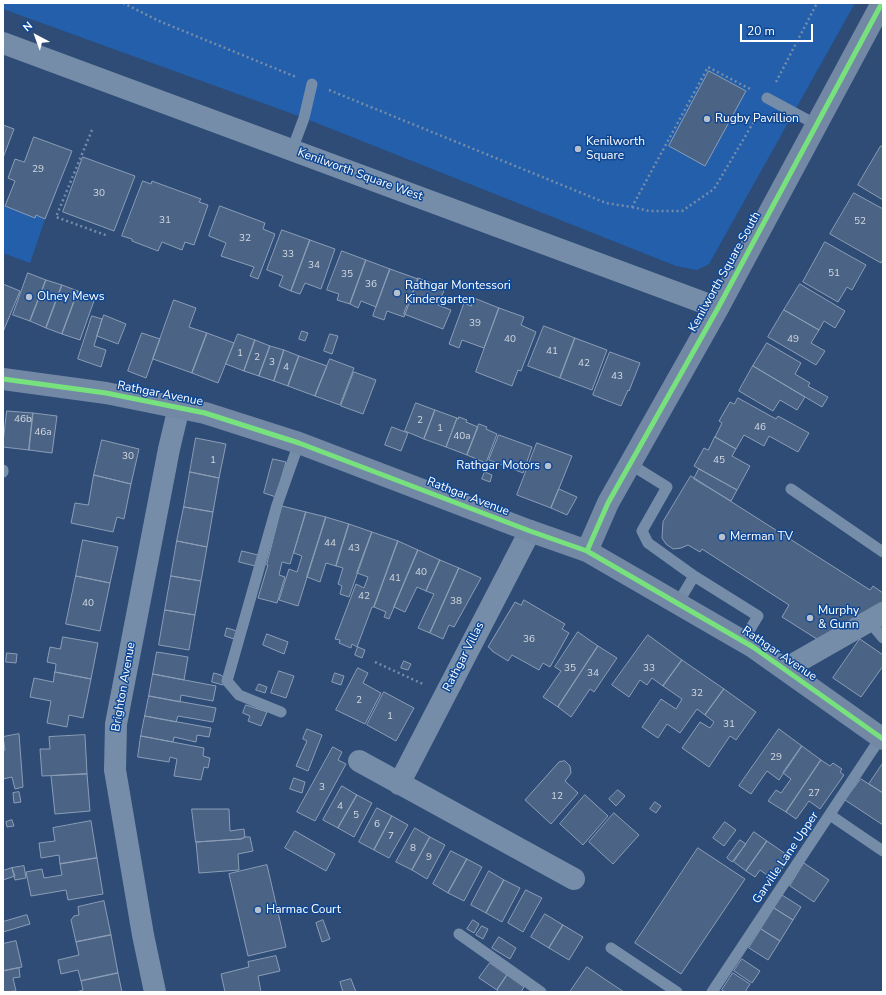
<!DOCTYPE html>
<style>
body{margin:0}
#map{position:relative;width:886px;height:995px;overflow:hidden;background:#2e4c76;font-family:"Nunito Sans",sans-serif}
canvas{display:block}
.frame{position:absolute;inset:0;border:4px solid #fff;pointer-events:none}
.north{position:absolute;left:16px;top:16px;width:40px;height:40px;-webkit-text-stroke:3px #104894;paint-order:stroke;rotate:319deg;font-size:11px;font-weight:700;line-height:16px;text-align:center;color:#fff}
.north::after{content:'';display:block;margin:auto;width:14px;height:18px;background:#fff;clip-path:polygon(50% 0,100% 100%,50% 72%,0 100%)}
.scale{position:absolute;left:740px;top:24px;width:73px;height:18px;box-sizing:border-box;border:2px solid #fff;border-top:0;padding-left:5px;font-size:12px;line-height:14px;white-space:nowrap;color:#fff;-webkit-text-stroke:3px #104894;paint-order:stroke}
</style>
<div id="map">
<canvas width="886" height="995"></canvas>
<div class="frame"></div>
<div class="north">N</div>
<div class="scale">20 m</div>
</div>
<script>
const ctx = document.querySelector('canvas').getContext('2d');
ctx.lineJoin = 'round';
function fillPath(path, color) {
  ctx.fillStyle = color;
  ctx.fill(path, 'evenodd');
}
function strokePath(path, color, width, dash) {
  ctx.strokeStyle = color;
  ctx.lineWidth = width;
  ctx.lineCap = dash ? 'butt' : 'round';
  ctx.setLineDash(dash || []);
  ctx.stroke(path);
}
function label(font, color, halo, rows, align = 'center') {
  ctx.font = font + ' "Nunito Sans",sans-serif';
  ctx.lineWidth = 3;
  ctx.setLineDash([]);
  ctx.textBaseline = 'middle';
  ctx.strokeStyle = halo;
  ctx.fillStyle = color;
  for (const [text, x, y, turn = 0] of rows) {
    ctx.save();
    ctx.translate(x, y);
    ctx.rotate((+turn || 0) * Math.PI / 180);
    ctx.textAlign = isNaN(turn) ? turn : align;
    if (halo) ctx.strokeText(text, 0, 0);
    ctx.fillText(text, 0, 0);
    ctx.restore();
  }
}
fillPath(new Path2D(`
 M3,3H855L709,264L697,270L676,266L304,118L3,9Z
 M3,206L35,217L36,215L45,219L30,263L3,253Z`), '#235fab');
const building = new Path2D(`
 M709,71L746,91L705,166L669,146Z
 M3,125L14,129L3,158Z
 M34,137L72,151L45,219L36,215L35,218L5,206L15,181L8,178L15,159L24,162Z
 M881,146L883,147V200L858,185Z
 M83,157L135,176L114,231L63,212Z
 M143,181L151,184L152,181L201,199L199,202L208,205L194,245L185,242L182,250L162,242L158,251L132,241V239L122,236Z
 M854,193L883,209V259L881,263L830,234Z
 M220,206L265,223L263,229L275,234L258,279L250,276L254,267L221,256L226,243L209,236Z
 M282,230L310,240L291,291L279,286L283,276L267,270Z
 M310,240L335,249L321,289L305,283L300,294L291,291Z
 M825,242L866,265L852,290L847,287L838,302L803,282Z
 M342,251L366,260L350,304L337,300L339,294L327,290Z
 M366,260L390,269L376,307L361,301L358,308L350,304Z
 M390,269L418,279L404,317L387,311L384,320L373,316Z
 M28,273L46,280L30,321L13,315Z
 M418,278L445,288L438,305L451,310L443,329L404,314Z
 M46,280L62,285L46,328L30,321Z
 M3,284L20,291L3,332Z
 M800,284L845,311L835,328L824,321L819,330L784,310Z
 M62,285L78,291L62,334L46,328Z
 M78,291L95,298L80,340L62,334Z
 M474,298L499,308L484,348L462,340L459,348L449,344L464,303L471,306Z
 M174,300L196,308L189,327L207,333L192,373L153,359Z
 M499,308L524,317L521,325L536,332L521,371L518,370L512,386L476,372Z
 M784,310L819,330L811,343L825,351L816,365L768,337Z
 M104,315L126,324L118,344L97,336Z
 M92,316L102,319L94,346L106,350L101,367L78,359Z
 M544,326L575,338L560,378L528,366Z
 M302,331L308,333L305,341L299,339Z
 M142,333L160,339L146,378L128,371Z
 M207,333L234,343L218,383L192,373Z
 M238,334L255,340L244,371L226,364Z
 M330,334L338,336L332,354L324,351Z
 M575,338L607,350L592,390L560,378Z
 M255,340L270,346L259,376L244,371Z
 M767,343L801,363L795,374L810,383L808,386L828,397L822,407L753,366Z
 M270,346L284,350L274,381L259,376Z
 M284,350L299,356L288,386L274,381Z
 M610,352L640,363L629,391L628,390L621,406L593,395Z
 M299,356L327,366L315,396L288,386Z
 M330,359L354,368L340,405L315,396Z
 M753,366L805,397L797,410L780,400L773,411L739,391Z
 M354,372L376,380L363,414L341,406Z
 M738,398L776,419L778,416L809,433L798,452L769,436L764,446L744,435L736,449L715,437L722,423L719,421L730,402L734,404Z
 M416,403L435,410L424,439L405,431Z
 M435,410L457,418L446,447L424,439Z
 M7,411L33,413L29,450L3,447Z
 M33,413L57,416L52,453L29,450Z
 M459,417L467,420L466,422L478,427L467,455L446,447L457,418L458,419Z
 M479,424L487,427L486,429L497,434L486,463L467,455Z
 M392,427L408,433L401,451L385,445Z
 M499,435L532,447L523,473L489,460Z
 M715,437L736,449L732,456L750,466L737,490L694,466L704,448L708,450Z
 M196,438L226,444L219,478L190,472Z
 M102,440L139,449L131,484L94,475Z
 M537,443L572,456L551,508L517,495Z
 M273,459L286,462L276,497L264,493Z
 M699,469L737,490L731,501L694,479Z
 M190,472L219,478L213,512L184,507Z
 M485,472L492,475L490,482L482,479Z
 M94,475L131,484L124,519L117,517L113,532L71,523L75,503L88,505Z
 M691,476L870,590L873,586L883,593V606L820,641L782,617L789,605L702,549L700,552L688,545L681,548L673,549L666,544L662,538L663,522Z
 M559,489L577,497L567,515L551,508Z
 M282,506L306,512L290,564L282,562L279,575L285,577L277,603L258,598L268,565H267Z
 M184,507L213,512L207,547L177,541Z
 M306,512L326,517L298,606L279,600L289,569L297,572L302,556L294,553Z
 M326,517L349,524L336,566L326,563L320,582L307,577Z
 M349,524L372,532L349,597L340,594L342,586L338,584L343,568L336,566Z
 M372,532L398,541L374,607H372L357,647L352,644L351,648L339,643L340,640L335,639L356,584L364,588L368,577L357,573Z
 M83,540L118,547L110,583L76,576Z
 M177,541L207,547L201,581L171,576Z
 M398,541L418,550L389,619L384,617L386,612L374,607Z
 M418,550L440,560L426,591L417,587L405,612L394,607Z
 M242,551L258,555L255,566L239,562Z
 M440,560L459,568L430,633L418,628L434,594L426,591Z
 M459,568L481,578L454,627L449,625L443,639L430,633Z
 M76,576L110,583L100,631L66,624Z
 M171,576L201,581L195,615L165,610Z
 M524,600L565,624L562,629L569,633L550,667L543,663L539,670L512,655L508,661L492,651V650L488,647L515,602L521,605Z
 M165,610L195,615L189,650L159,645Z
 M227,628L237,631L234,639L225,636Z
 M578,632L598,646L558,707L543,697L561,671L555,667Z
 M267,634L288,642L284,654L263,645Z
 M648,635L682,660L663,686L652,678L647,685L640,680L629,697L612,685Z
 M63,637L98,643L91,679L55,672L56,664L47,662L50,647L60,649Z
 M860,639L883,655V666L861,697L833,678Z
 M598,646L617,658L594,692L590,689L571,717L558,707Z
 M358,647L365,650L362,658L355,655Z
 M157,652L188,657L184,680L153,674Z
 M7,653L17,654L16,663L6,662Z
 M682,660L724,689L705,715L697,709L680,733L667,724L658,738L642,727L661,699L676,709L682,699L663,686Z
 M404,661L411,664L408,670L401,668Z
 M358,668L368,673L363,683L381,693L365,724L336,710Z
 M279,671L294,676L286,698L271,693Z
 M55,672L91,679L83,718L69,715L67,727L47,723L51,701L30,697L34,678L53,682Z
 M214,673L221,675L225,679L223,685L212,682Z
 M335,673L344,676L341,685L332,682Z
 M153,674L216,686L213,701L181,695L180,702L149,696Z
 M259,684L267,687L265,693L256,690Z
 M724,689L756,712L736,740L730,736L709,767L682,748L700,722L710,728L714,722L705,715Z
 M384,692L414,708L396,741L367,725Z
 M149,696L216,708L213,722L178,716L176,722L145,716Z
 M246,705L267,712L261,726L248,721L250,716L243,713Z
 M145,716L211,728L209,737L197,735L196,742L174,737L173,742L141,736Z
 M307,729L322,735L308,771L296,766L307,741L303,739Z
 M779,729L802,746L779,780L767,771L751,794L739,786Z
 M19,734L23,787L15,789L12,777L3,779V751L5,750L3,737Z
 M85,735L87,774L42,776L40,749H50L49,737Z
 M141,736L204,748L203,756L210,758L208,768L204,767L201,780L174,776L177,759L170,757L169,762L138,757Z
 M802,746L821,760L786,812L768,801L776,790L781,793L791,779L783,773Z
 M333,747L342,752L338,760L346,764L315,821L297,812Z
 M821,760L830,766L833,763L842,769L840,772L844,775L820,809L809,801L796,819L786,812Z
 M565,761L570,766L571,773L565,781L578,793L551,824L525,800L559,762Z
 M883,763V793L869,784Z
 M87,774L90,811L55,814L51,776Z
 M294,778L305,782L302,793L290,789Z
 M861,779L883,793V825L845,800Z
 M342,786L357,795L338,828L323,820Z
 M618,790L625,796L616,806L609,799Z
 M19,792L21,802L14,803L13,793Z
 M357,795L372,803L354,837L338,828Z
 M585,795L608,816L583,845L560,824Z
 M655,802L661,806L656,813L650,809Z
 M377,808L392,816L374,850L359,842Z
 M192,809H229L230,831L244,829L245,837L241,839L196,842Z
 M614,813L639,835L613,864L589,842Z
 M392,816L408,825L389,858L374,850Z
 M12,820L14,826L7,827L6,822Z
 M91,821L97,858L60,864L59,855L41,858L39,843L55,841L53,828Z
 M725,822L736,830L724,846L713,838Z
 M415,828L430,837L412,870L396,862Z
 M295,831L335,854L326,871L285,848Z
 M754,832L767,841L746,871L734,862Z
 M245,837H250L253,851L238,854L239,870L199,873L196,842L241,839Z
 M430,837L445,845L427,879L412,870Z
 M740,840L746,844L732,862L727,858Z
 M767,841L790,857L781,870L767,875L760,870L755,877L746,871Z
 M698,848L745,879L681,974L635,943Z
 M451,851L467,859L448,893L433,884Z
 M97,858L103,894L68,900L66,890L31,896L26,872L42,869L44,878L62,875L60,864Z
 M467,859L482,867L464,901L448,893Z
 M804,863L829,880L814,902L790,886Z
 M267,865L286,947L248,956L229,874Z
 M24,866L26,878L15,880L12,868Z
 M12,868L15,876L3,880V871Z
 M489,871L504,880L486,913L471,905Z
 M504,880L520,888L502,922L486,913Z
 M526,890L542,898L523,932L508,923Z
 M782,895L801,907L793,920L774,908Z
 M104,901L111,935L76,942L71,920L74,916L79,915L78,907Z
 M774,908L793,920L780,941L761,929Z
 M545,914L563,925L549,948L531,937Z
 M27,915L30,924L3,932V922Z
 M323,920L330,939L322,942L316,923Z
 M473,920L479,924L474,933L467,929Z
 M563,925L583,937L569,960L549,948Z
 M482,926L488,929L483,939L476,935Z
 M761,929L780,941L768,960L749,948Z
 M111,935L118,973L81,981L78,970L61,974L58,960L79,955L76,942Z
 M499,937L516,948L510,959L492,948Z
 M16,941L22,967L3,971V944Z
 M276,956L280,971L258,976L261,992H225L221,974L249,967L248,962Z
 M742,959L760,971L752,983L734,971Z
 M490,963L507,975L497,990L479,978Z
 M587,967L606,980L624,992H570Z
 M19,968L20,977L13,978L16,991L3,992V971Z
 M118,973L122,992H76L83,990L81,981Z
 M733,973L750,984L745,992H725L722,990Z
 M507,975L524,987L521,992H499L497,990Z
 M351,979L356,992H343L340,982Z`);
fillPath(building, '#4b6485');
strokePath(building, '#8b9db6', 1);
strokePath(new Path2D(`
 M123,3L159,21L296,77
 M776,82L817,3
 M329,90L606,203L632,207L708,67L752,90
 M92,130L56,217L108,236
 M632,207L649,211H682L714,189L759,113
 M375,662L425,685`), '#768da9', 2.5, [2, 3]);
strokePath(new Path2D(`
 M767,98L817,125
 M292,150L304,118L312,84
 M630,464L667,487L642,531L648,543L694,576
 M3,470V472
 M791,489L883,552
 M678,603L694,576L758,616L743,641
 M869,621L883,638
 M281,712L239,695L227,681L277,505L299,443
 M830,815L883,851
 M459,934L541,992
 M611,948L677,992
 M712,992L881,737`), '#768da9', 11);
strokePath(new Path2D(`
 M3,43L718,308
 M785,669L883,613
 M359,761L574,879
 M399,784L530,531
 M155,992L143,935L115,770L116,724L169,449L179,407`), '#768da9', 22);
strokePath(new Path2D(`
 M3,379L106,393L205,413L299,443L530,531L587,551L753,647L883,739
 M587,551L608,503L718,308L882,3`), '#7288a5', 22);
strokePath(new Path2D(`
 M3,379L106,393L205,413L299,443L530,531L587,551L753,647L883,739
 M587,551L608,503L718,308L882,3`), '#77e17e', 5);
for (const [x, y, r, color] of [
 [707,119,4,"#b6c0cf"],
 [578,149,4,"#b6c0cf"],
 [397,293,4,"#b6c0cf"],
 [29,297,4,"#b6c0cf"],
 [548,466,4,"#b6c0cf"],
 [722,537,4,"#b6c0cf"],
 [810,618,4,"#b6c0cf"],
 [258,910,4,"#b6c0cf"]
]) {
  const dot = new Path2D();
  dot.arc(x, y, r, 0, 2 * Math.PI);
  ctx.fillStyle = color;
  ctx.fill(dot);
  strokePath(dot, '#104894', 1.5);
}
label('10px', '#d2d8e0', null, [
 ["29",38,170],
 ["30",99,194],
 ["31",165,221],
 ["52",860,222],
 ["32",245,239],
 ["33",288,255],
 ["34",314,266],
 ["51",834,274],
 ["35",347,275],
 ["36",371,285],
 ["39",475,324],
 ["40",510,340],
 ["49",793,340],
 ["41",552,352],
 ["1",240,354],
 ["2",257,358],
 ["3",272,363],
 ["42",584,364],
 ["4",286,368],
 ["43",617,377],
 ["46b",23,420],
 ["2",420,421],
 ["46",760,428],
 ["1",440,429],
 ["46a",43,433],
 ["40a",462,437],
 ["30",128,457],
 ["1",213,461],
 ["45",719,461],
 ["44",330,544],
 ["43",354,549],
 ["40",421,573],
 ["41",395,579],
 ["42",364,597],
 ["38",456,602],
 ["40",88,604],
 ["36",529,640],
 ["35",570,669],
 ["33",649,669],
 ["34",593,674],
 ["32",697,694],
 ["2",359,701],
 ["1",390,717],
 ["31",729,725],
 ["29",776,758],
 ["3",322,788],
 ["27",814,794],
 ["12",557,797],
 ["4",340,807],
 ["5",356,816],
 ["6",377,825],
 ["7",391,837],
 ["8",413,849],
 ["9",429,858]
]);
label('12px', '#fff', '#104894', [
 ["Rugby Pavillion",715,119],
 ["Kenilworth",586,142],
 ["Square",586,156],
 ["Rathgar Montessori",405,286],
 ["Kindergarten",405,300],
 ["Olney Mews",37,297],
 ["Rathgar Motors",540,466,"right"],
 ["Merman TV",730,537],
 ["Murphy",818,611],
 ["& Gunn",818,625],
 ["Harmac Court",266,910]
], 'left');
label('12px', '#fff', '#104894', [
 ["Kenilworth Square West",360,175,20],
 ["Kenilworth Square South",725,272,-61],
 ["Rathgar Avenue",160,394,11],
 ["Rathgar Avenue",468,497,21],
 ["Rathgar Avenue",779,654,34],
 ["Rathgar Villas",464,657,-63],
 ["Brighton Avenue",124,687,-80],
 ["Garville Lane Upper",786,858,-56]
]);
</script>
